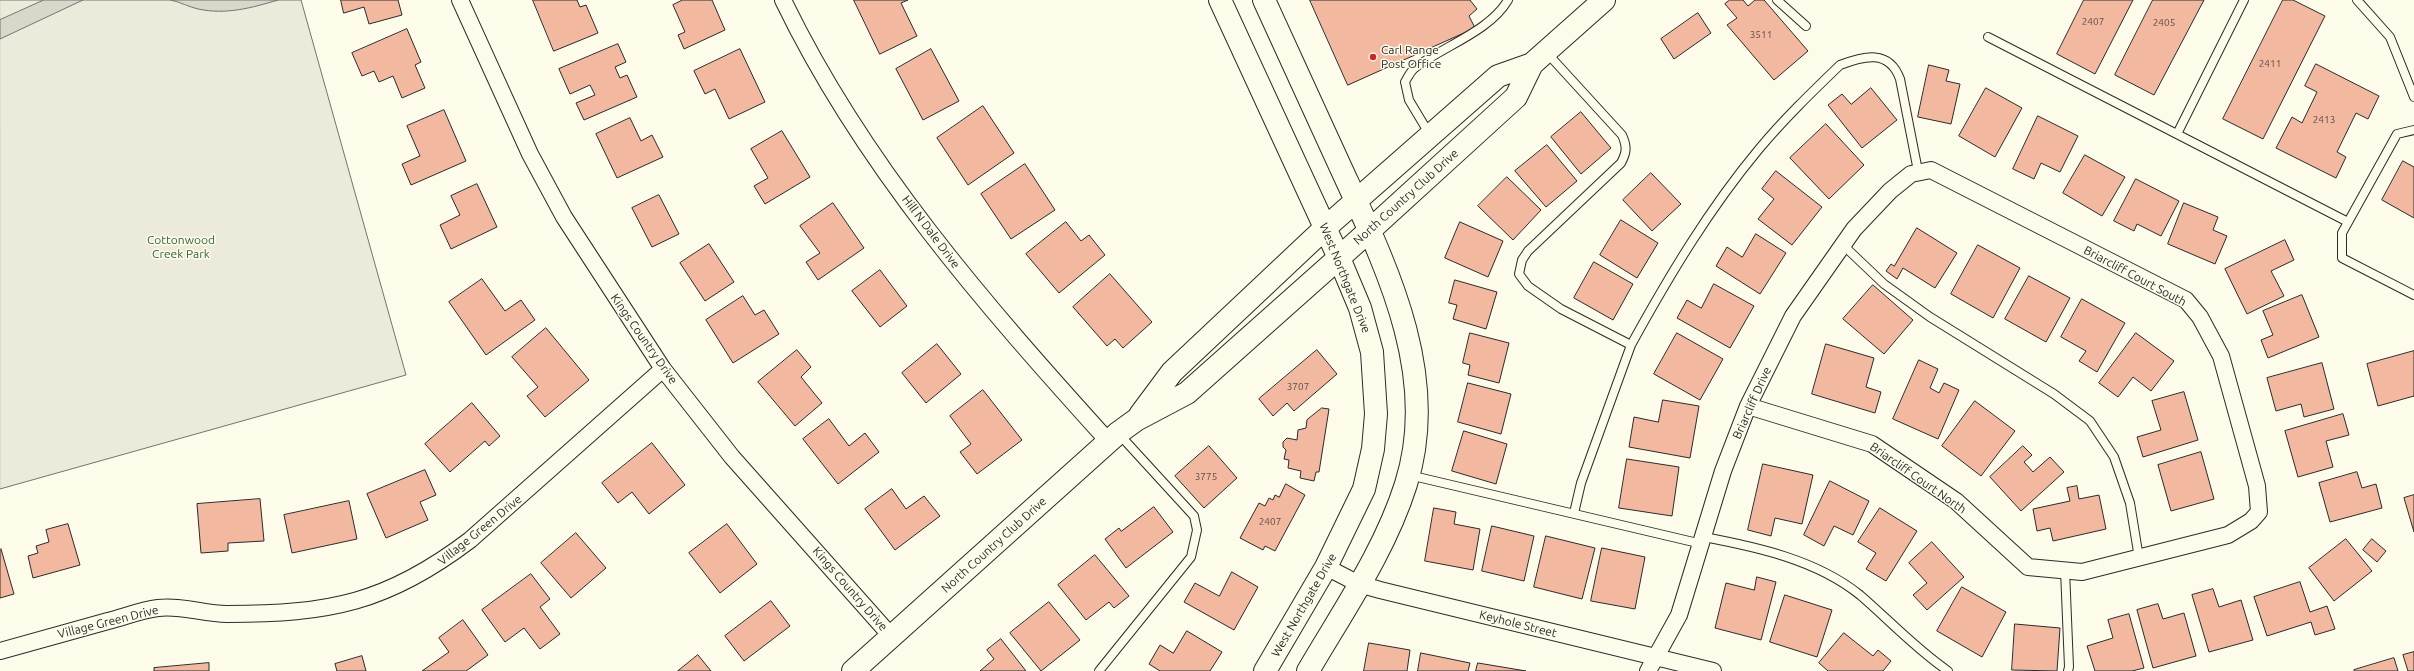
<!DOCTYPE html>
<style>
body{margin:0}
canvas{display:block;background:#fdfbea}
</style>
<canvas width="2414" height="671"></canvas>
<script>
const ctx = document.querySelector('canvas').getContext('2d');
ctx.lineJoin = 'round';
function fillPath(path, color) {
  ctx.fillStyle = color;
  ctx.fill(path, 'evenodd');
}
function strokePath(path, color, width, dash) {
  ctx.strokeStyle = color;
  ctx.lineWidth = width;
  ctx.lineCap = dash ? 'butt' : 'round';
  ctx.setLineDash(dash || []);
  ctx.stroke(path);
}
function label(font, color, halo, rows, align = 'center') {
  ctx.font = font + ' Ubuntu,sans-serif';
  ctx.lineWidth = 3;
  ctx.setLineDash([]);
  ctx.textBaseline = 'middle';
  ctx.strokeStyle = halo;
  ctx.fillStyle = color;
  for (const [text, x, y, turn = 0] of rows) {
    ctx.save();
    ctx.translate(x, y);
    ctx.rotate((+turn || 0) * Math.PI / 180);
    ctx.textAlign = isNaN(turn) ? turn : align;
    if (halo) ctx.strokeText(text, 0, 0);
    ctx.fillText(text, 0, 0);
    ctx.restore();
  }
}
const green = new Path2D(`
 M0,0H301L406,375L0,489Z`);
fillPath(green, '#ecebdb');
strokePath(green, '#74746e', 1);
const water = new Path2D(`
 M44,0H83L0,39V20Z
 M171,0H278C251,8 226,15 198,9C189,7 180,2 171,0Z`);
fillPath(water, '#d8d7c9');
strokePath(water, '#74746e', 1);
const building = new Path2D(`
 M341,0H398L402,15L369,24L364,7L344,13Z
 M533,0H577L580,7L586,5L598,33L554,51Z
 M683,0H712L725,30L684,49L678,35L685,32L673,5Z
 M854,0H908L901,3L917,36L880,54Z
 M1310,0H1470L1477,9L1469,16L1475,28L1348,85Z
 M1730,0H1743L1748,6L1755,0H1764L1808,51L1774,80L1727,25L1737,18L1725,4Z
 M2084,0H2133L2095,74L2057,54Z
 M2153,0H2204L2154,95L2115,75Z
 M2283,0H2293L2325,16L2263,139L2223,119Z
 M1698,13L1711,33L1674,59L1661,39Z
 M407,29L421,62L415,65L425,88L402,98L393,76L379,82L374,71L362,76L352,53Z
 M618,44L626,62L615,67L620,78L627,75L637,97L584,120L576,103L595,95L590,85L570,94L559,69Z
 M740,49L765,102L729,119L715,89L705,94L694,71Z
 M931,49L959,101L923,120L896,69Z
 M2316,64L2379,96L2368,119L2356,113L2337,152L2346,157L2336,178L2276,148L2292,117L2302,123L2317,92L2305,86Z
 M1929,65L1949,70L1946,81L1960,84L1951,124L1918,117Z
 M1871,88L1897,120L1862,148L1828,105L1842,94L1851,104Z
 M1986,88L2022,108L1995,157L1959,136Z
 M983,106L1014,153L968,185L937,138Z
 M444,110L466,161L411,185L402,164L420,156L407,126Z
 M1581,112L1611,148L1581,174L1551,137Z
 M2038,116L2078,136L2060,172L2041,163L2034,179L2013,169Z
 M630,118L641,141L652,135L663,157L617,178L596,134Z
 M1826,124L1864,165L1829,199L1790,158Z
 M782,131L810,177L765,204L754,186L768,178L751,149Z
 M1547,145L1577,181L1546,207L1515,171Z
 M2085,155L2125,177L2102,216L2063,193Z
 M2403,161L2414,167V218L2382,200Z
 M1025,164L1055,210L1011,239L981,194Z
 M1776,171L1822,207L1792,245L1758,219L1774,199L1762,189Z
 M1651,173L1681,204L1652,231L1623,200Z
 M1507,177L1541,210L1513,240L1478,206Z
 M2136,179L2179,201L2161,236L2137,224L2134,231L2114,221Z
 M477,184L497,227L451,249L440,225L460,215L451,196Z
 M659,195L679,234L652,247L632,208Z
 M833,203L864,248L818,280L806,262L820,253L800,226Z
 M2184,203L2218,217L2213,230L2227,236L2215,264L2168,244Z
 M1621,220L1658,243L1637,278L1600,255Z
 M1066,222L1081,241L1089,235L1105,255L1059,293L1026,254Z
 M1460,222L1503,241L1488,277L1445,258Z
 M1917,228L1957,253L1935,288L1903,268L1897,279L1886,271L1891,264L1894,266Z
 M1756,234L1786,253L1760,294L1716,266L1727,247L1742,257Z
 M2285,240L2294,260L2271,271L2284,296L2247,314L2225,269Z
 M709,244L734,282L705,301L680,263Z
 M1978,245L2020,268L1993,318L1951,294Z
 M1594,262L1633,284L1613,320L1574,298Z
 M880,270L907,306L880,327L852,291Z
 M1110,274L1152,322L1123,348L1115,339L1107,346L1073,307Z
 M2029,276L2070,298L2046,342L2005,319Z
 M482,279L505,311L521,300L535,320L486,355L449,302Z
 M1455,280L1497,292L1486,329L1453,319L1457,305L1449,303Z
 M1714,284L1754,306L1730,348L1677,318L1687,300L1701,308Z
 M1873,285L1913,320L1884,354L1843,319Z
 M2302,295L2319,337L2268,358L2261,340L2273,335L2263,311Z
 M743,296L755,315L764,310L779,334L733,363L706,320Z
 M2082,299L2125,323L2097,372L2079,361L2086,351L2061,337Z
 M546,328L589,380L545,417L527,396L538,387L512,357Z
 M1470,333L1509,343L1499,383L1468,375L1470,365L1463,363Z
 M1677,333L1723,359L1700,400L1654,374Z
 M2136,333L2174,361L2151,391L2133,377L2118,397L2099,383Z
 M937,344L961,374L926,403L902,373Z
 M1826,344L1874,358L1866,387L1881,392L1875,413L1812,394Z
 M797,350L811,367L801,377L822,403L795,426L758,382Z
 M1317,350L1337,374L1294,411L1287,403L1273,416L1259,399Z
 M2414,351V396L2378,406L2367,364Z
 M1919,360L1938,369L1930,388L1939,393L1944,383L1959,390L1938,439L1893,419Z
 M2322,363L2334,409L2304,417L2301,404L2276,411L2267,378Z
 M1468,383L1511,394L1501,434L1458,422Z
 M983,390L1022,440L977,474L960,452L971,444L950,416Z
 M2184,392L2198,440L2143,457L2137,437L2161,430L2152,401Z
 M1663,400L1699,406L1690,458L1629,447L1634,417L1658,422Z
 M1975,401L2015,431L1981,476L1942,446Z
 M472,403L500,436L489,446L485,441L450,472L425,444Z
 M1322,408L1329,409L1319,472H1316L1314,481L1300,478L1301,471L1288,468L1289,460L1284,459L1286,450L1283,447V442L1287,438L1297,440L1298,430L1306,428L1307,420Z
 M2343,414L2349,435L2326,441L2333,467L2298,477L2285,431Z
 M829,419L849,446L865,433L879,452L838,484L803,439Z
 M1464,431L1507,444L1496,484L1452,471Z
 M652,443L685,485L649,514L632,492L618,503L602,483Z
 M1209,446L1237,478L1204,508L1175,476Z
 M2023,446L2032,455L2024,462L2033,472L2050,457L2064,472L2021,511L1990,477Z
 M2201,452L2214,499L2171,511L2158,465Z
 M1627,459L1679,467L1672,516L1619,508Z
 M1763,464L1813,475L1802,524L1775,518L1771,536L1748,530Z
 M425,470L436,495L420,502L428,520L386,538L367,494Z
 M2357,472L2362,488L2376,484L2382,508L2330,522L2319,483Z
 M1830,481L1869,501L1853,535L1834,526L1824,546L1804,535Z
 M1286,484L1305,495L1275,551L1265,546L1263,550L1240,538L1259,503L1265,506L1269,498L1273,500L1275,495L1279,497Z
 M2077,486L2079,499L2099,495L2106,529L2053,541L2050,528L2037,531L2033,509L2070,501L2067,488Z
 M892,489L906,509L924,496L940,516L895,550L865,509Z
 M2414,495V532L2404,498Z
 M260,499L264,541L228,543V551L201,553L197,504Z
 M349,501L357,539L292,553L284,515Z
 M1154,507L1173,532L1126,568L1105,539L1119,528L1121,531Z
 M1434,508L1456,512L1454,524L1480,529L1473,570L1425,561Z
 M1880,508L1917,531L1886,581L1866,569L1876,553L1858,542Z
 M68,524L80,565L33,578L28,556L38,553L36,546L49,542L46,530Z
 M727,524L757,564L720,593L689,553Z
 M1492,526L1534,536L1524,581L1482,571Z
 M576,533L606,568L571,598L541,563Z
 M1546,536L1595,548L1582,599L1534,587Z
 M2346,539L2372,571L2334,601L2309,568Z
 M2372,539L2386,551L2377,562L2363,550Z
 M1932,542L1964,577L1927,610L1913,595L1927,583L1909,563Z
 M1602,548L1645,557L1635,609L1591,601Z
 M1,549L14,594L0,598V550Z
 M1095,555L1129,596L1114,608L1109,602L1086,620L1058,585Z
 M1232,572L1258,587L1234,630L1184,602L1195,583L1219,596Z
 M531,574L550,599L540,607L560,634L540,649L524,628L505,642L482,610Z
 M1757,577L1776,582L1761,640L1715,628L1726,583L1754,590Z
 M2300,582L2310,612L2327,606L2335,629L2315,635L2311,622L2267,636L2254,597Z
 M1962,587L2006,612L1982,657L1937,631Z
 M2213,589L2219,607L2241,600L2253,640L2209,652L2192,595Z
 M1785,595L1832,610L1817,657L1770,642Z
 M771,601L790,626L744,661L725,636Z
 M1049,602L1080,640L1041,671L1010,633Z
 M2158,604L2163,619L2184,613L2196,656L2153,668L2137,610Z
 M2129,614L2144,668L2132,671H2095L2087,646L2113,638L2108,620Z
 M463,620L488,655L466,671H422L449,652L439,638Z
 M2015,624L2060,628L2057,671L2012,670Z
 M1187,631L1222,652L1210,671H1160L1149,664L1160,645L1173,653Z
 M1844,633L1873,656L1878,650L1891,661L1883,671H1828L1819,663Z
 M1001,639L1026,671H980L994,659L987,650Z
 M1369,643L1410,650L1407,671H1364Z
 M2414,652V671H2408L2403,655Z
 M1421,653L1470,663L1468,671H1418Z
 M698,655L711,671H678Z
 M362,656L366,671H337L335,664Z
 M2394,658L2398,671H2354V670Z
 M209,663V671H154V668Z
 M1478,663L1526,671H1476Z`);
fillPath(building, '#f2b8a0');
strokePath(building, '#2b2b2b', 1);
const lane = new Path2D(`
 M1777,0L1806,26
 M2357,0L2390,37L2414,97
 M1988,37L2348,222
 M1547,53L1622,135C1627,146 1627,152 1621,163L1528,251L1522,260L1519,274L1528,286L1561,309L1631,345L1581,483L1574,513
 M2414,130L2397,134L2342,233V258L2414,295
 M2177,134L2244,0
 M1430,135L1409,100L1405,82C1408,77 1411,70 1416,67C1444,46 1490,31 1508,0
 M1843,245L1884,284L1930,317L2054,394L2090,421L2114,457L2130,503L2139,558
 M1631,345C1669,276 1709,209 1759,149C1784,119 1812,92 1840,65C1864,56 1889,49 1900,79L1918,171
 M1409,475L1702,544
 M1704,537C1757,547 1817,560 1860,595C1889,620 1916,649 1948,671
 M2065,570L2069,667L2068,671
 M1099,671L1191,557L1197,530L1194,516L1118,433`);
const street = new Path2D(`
 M460,0L530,154L564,217L663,369L732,457L891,636
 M783,0C863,166 986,306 1109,442
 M1326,567L1359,584L1380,590L1713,671
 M0,651C36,641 72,631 108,621C124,617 141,610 158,608C181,605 204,614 227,614C329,614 387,603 470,540L663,369
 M1648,671L1679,615L1723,471L1748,406L1793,316L1854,229L1890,191L1911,174L1931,170L2186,300L2200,317L2221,356L2257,486L2259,512L2251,521L2228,535L2082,572L2028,567L1956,501L1872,444L1748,406`);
const secondary = new Path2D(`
 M1220,0L1339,258L1360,308L1372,352L1376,414L1373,449L1364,489L1326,567L1265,671
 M1264,0C1289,55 1315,111 1340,166C1385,264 1441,374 1406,484C1385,551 1343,611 1308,671
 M1140,415L1172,372L1325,228L1498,76L1532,64
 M853,671L1118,433L1136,420L1187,393L1369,231L1516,97L1532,64L1604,0`);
strokePath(lane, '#2b2b2b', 10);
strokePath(street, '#2b2b2b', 18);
strokePath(secondary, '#2b2b2b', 24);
strokePath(lane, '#fdfbea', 8);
strokePath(street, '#fdfbea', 16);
strokePath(secondary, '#fdfbea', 22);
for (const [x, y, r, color] of [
 [1373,57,4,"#c62828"]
]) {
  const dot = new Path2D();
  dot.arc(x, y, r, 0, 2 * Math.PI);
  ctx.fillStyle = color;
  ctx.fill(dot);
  strokePath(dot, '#fdfbea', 1.5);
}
label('10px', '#5d4e48', null, [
 ["2407",2093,22],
 ["2405",2164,23],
 ["3511",1761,35],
 ["2411",2270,64],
 ["2413",2324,120],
 ["3707",1298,387],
 ["3775",1206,477],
 ["2407",1270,522]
]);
label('12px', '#2b2b2b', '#fdfbea', [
 ["Carl Range",1381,50],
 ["Post Office",1381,64]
], 'left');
label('12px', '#2b2b2b', '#fdfbea', [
 ["North Country Club Drive",1406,197,-42],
 ["Hill N Dale Drive",931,232,53],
 ["Briarcliff Court South",2135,276,28],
 ["West Northgate Drive",1345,278,68],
 ["Kings Country Drive",644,339,55],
 ["Briarcliff Drive",1752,403,-66],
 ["Briarcliff Court North",1918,478,35],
 ["Village Green Drive",480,530,-39],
 ["North Country Club Drive",994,545,-42],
 ["Kings Country Drive",850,589,49],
 ["West Northgate Drive",1304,605,-60],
 ["Village Green Drive",108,622,-14],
 ["Keyhole Street",1518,624,14]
]);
label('12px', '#34623c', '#fdfbea', [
 ["Cottonwood",181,240],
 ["Creek Park",181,254]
]);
</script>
